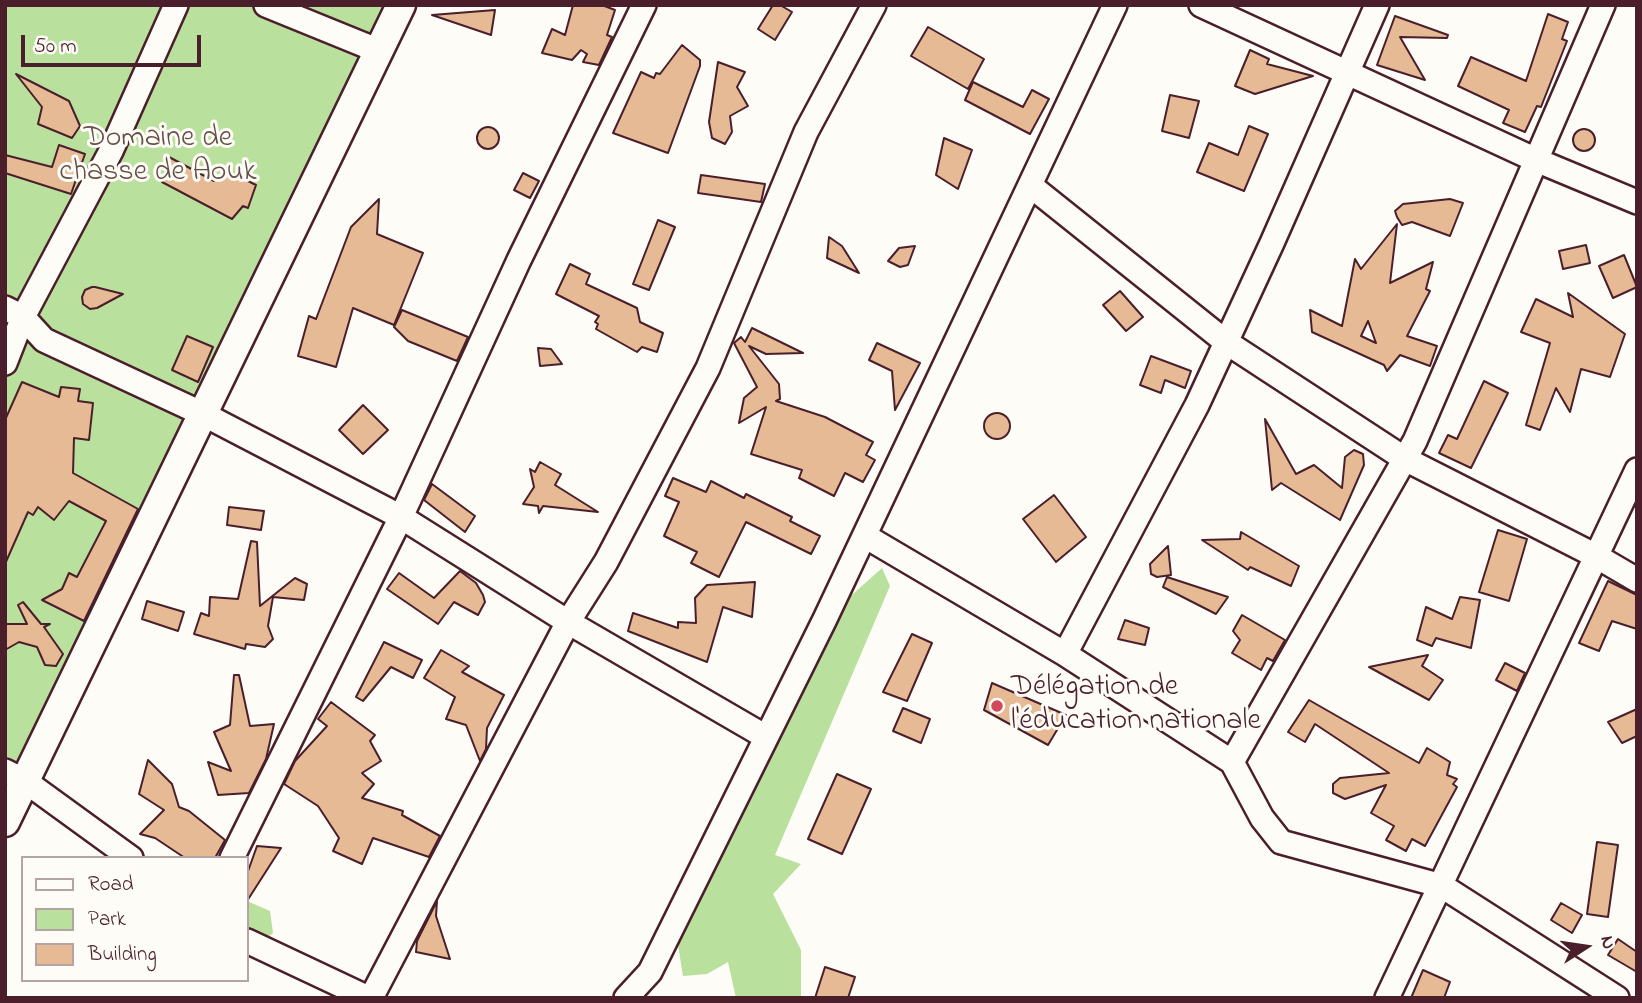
<!DOCTYPE html>
<meta charset="utf-8">
<style>
body{margin:0}
#map{position:relative;width:1642px;height:1003px;overflow:hidden;background:#fdfcf7;font-family:"Indie Flower",sans-serif}
canvas{display:block}
.frame{position:absolute;inset:0;border:7px solid #4a1f2b;pointer-events:none}
.legend{position:absolute;left:21px;top:856px;width:228px;height:126px;box-sizing:border-box;background:#fdfcf7;border:2px solid #b5a4a5;margin:0;padding:9px 12px;list-style:none;font-size:21px;color:#4a1f2b}
.legend li{display:flex;align-items:center;gap:14px;height:35px}
.legend b{width:35px;border:2px solid #b5a4a5}
.north{position:absolute;left:1551px;top:912px;width:70px;height:70px;-webkit-text-stroke:5px #fdfcf7;paint-order:stroke;rotate:78deg;font-size:19px;font-weight:700;line-height:28px;text-align:center;color:#4a1f2b}
.north::after{content:'';display:block;margin:auto;width:24px;height:32px;background:#4a1f2b;clip-path:polygon(50% 0,100% 100%,50% 72%,0 100%)}
.scale{position:absolute;left:21px;top:35px;width:180px;height:32px;box-sizing:border-box;border:4px solid #4a1f2b;border-top:0;padding-left:9px;font-size:21px;line-height:24px;white-space:nowrap;color:#4a1f2b;-webkit-text-stroke:5px #fdfcf7;paint-order:stroke}
</style>
<div id="map">
<canvas width="1642" height="1003"></canvas>
<div class="frame"></div>
<ul class="legend">
<li><b style="height:9px;background:#fdfcf7"></b>Road</li>
<li><b style="height:19px;background:#b9e09c"></b>Park</li>
<li><b style="height:19px;background:#e5ba95"></b>Building</li>
</ul>
<div class="north">N</div>
<div class="scale">50 m</div>
</div>
<script>
const ctx = document.querySelector('canvas').getContext('2d');
ctx.lineJoin = 'round';
function fillPath(path, color) {
  ctx.fillStyle = color;
  ctx.fill(path, 'evenodd');
}
function strokePath(path, color, width, dash) {
  ctx.strokeStyle = color;
  ctx.lineWidth = width;
  ctx.lineCap = dash ? 'butt' : 'round';
  ctx.setLineDash(dash || []);
  ctx.stroke(path);
}
function label(font, color, halo, rows, align = 'center') {
  ctx.font = font + ' "Indie Flower",sans-serif';
  ctx.lineWidth = 6;
  ctx.setLineDash([]);
  ctx.textBaseline = 'middle';
  ctx.strokeStyle = halo;
  ctx.fillStyle = color;
  for (const [text, x, y, turn = 0] of rows) {
    ctx.save();
    ctx.translate(x, y);
    ctx.rotate((+turn || 0) * Math.PI / 180);
    ctx.textAlign = isNaN(turn) ? turn : align;
    if (halo) ctx.strokeText(text, 0, 0);
    ctx.fillText(text, 0, 0);
    ctx.restore();
  }
}
fillPath(new Path2D(`
 M5,5H401L5,822Z
 M882,568L890,586L775,855L801,864L773,894L801,950V998H736L728,962L707,974L683,976L678,945L728,844L825,619Z
 M247,901L270,911L273,933L247,953Z`), '#b9e09c');
const building = new Path2D(`
 M573,5H602L615,10L607,35L612,37L599,65L583,62L587,54L581,50L572,60L542,53L552,29L565,35Z
 M773,5H780L792,12L775,40L758,29Z
 M495,10L491,35L432,15Z
 M1548,14L1568,22L1562,39L1567,41L1541,107L1537,106L1525,132L1503,123L1509,110L1458,86L1471,57L1526,81Z
 M1395,16L1448,35L1447,38L1400,37L1425,80L1377,65Z
 M928,27L984,59L968,89L911,56Z
 M682,45L700,60V66L668,153L613,133L641,72L654,78L656,73L660,74Z
 M1250,50L1269,59L1267,64L1313,76L1255,94L1235,86Z
 M718,62L745,72L737,87L748,106L730,116L732,132L725,144L712,138L709,122Z
 M16,74L69,101L80,126L72,138L38,124L42,107Z
 M973,82L1023,107L1032,90L1049,99L1030,134L965,100Z
 M1170,95L1199,101L1189,138L1162,131Z
 M1249,126L1268,134L1244,191L1197,172L1209,143L1238,155Z
 M477 138a11 11 0 1 1 22 0a11 11 0 1 1-22 0Z
 M1573 140a11 11 0 1 1 22 0a11 11 0 1 1-22 0Z
 M944,138L972,150L958,189L936,175Z
 M59,145L85,154L71,194L5,173V155L52,167Z
 M169,157L214,181L230,172L256,185L248,208L243,206L232,219L162,182Z
 M523,173L539,181L530,198L514,190Z
 M701,175L765,184L761,202L698,193Z
 M379,199L377,234L423,253L394,325L353,308L336,367L298,356L309,316L316,319L351,227Z
 M1450,199L1463,203L1450,236L1412,222L1402,225L1397,217L1395,211L1403,204Z
 M658,220L675,227L649,290L633,284Z
 M1397,224L1390,283L1433,262L1426,289L1430,291L1407,336L1437,346L1430,366L1400,355L1387,371L1384,365L1312,332L1310,310L1342,326L1355,259L1361,269ZM1368,321L1376,343L1361,336Z
 M829,237L842,246L859,273L827,258Z
 M1586,245L1590,263L1563,269L1559,251Z
 M915,246L908,265L900,267L888,261L899,248Z
 M1624,255L1637,287L1613,298L1599,266Z
 M570,264L590,274L586,284L637,308L640,322L663,333L657,352L642,347L637,352L596,329L598,324L595,322L599,316L556,294Z
 M92,287H95L123,294L97,308L90,309L83,304L82,297L85,290Z
 M1120,291L1143,317L1126,331L1103,305Z
 M1568,293L1625,334L1610,377L1581,369L1570,412L1556,388L1540,430L1526,425L1550,343L1521,332L1536,299L1573,317Z
 M402,310L468,337L457,361L408,341L394,327Z
 M752,328L803,353L766,354L749,346L779,384L780,399L776,401L825,417L873,442L866,455L875,460L863,482L845,473L834,496L799,478L802,470L751,454L766,407L739,423L744,398L757,387L734,343L741,337L745,342Z
 M187,336L213,347L198,382L172,370Z
 M877,343L920,363L895,410L892,371L869,360Z
 M538,348L551,349L562,364L540,366Z
 M1151,356L1191,371L1185,388L1165,380L1161,393L1140,385Z
 M1484,381L1508,393L1471,468L1439,453L1448,435L1457,439Z
 M22,382L59,397L61,387L80,389L78,401L93,403L89,440L74,438L73,473L138,509L84,621L42,600L62,589L69,573L77,577L106,521L69,501L54,520L38,507L33,515L28,512L5,564V420Z
 M363,405L388,430L363,454L339,430Z
 M984 426a13 13 0 1 1 26 0a13 13 0 1 1-26 0Z
 M1265,419L1296,474L1314,465L1342,488L1345,457L1354,450L1363,454L1364,465L1340,520L1281,483L1272,490Z
 M540,462L561,474L555,485L598,512L543,506L539,513L538,506L523,504L534,487L530,469L535,472Z
 M673,478L706,492L711,481L744,498L746,494L792,517L790,521L820,536L811,554L746,522L719,577L691,563L697,552L664,536L679,502L665,496Z
 M432,484L475,516L465,532L424,500Z
 M1054,495L1086,537L1056,562L1023,519Z
 M229,507L264,511L261,530L227,525Z
 M1498,530L1527,539L1509,601L1479,592Z
 M1241,532L1299,566L1291,586L1250,567L1248,570L1202,540L1240,539Z
 M251,541L257,542L260,606L295,578L307,584L304,600L273,597L268,626L273,639L265,647L246,644L245,649L194,634L201,613L209,616L210,597L238,599Z
 M1168,546L1171,575L1157,577L1151,574L1150,564Z
 M460,571L476,583L483,595L485,602L478,615L454,602L438,624L387,589L399,573L434,598Z
 M1167,577L1228,597L1216,614L1163,587Z
 M1608,581L1637,595V629L1612,621L1599,651L1579,643Z
 M755,582L752,617L723,607L707,662L628,631L633,613L678,628V622L696,623L695,598L707,585Z
 M1460,597L1480,600L1471,648L1436,638L1432,646L1417,640L1426,607L1452,619Z
 M147,601L184,612L178,631L142,619Z
 M23,602L41,624H50L44,627L63,654L56,666L45,665L37,647L19,642L5,650V624H27L18,605Z
 M1242,615L1285,640L1273,661L1267,658L1261,670L1232,653L1240,640L1233,631Z
 M1125,620L1149,628L1145,645L1118,639Z
 M912,634L932,643L907,701L883,692Z
 M384,642L422,660L413,678L391,667L363,701L356,697Z
 M441,650L469,666L462,672L504,695L487,728L486,749L480,761L466,725L446,719L455,697L424,678Z
 M1428,655L1422,666L1443,680L1429,700L1369,667Z
 M1505,663L1525,673L1517,691L1496,680Z
 M234,675H239L250,726L274,724L266,759L249,793L218,795L208,762L231,771L214,732L230,725Z
 M992,683L1066,715L1048,745L984,710Z
 M1309,700L1419,763L1427,748L1450,762L1447,775L1457,779L1453,784L1457,787L1425,846L1412,839L1406,851L1386,840L1394,826L1371,813L1386,785L1345,799L1333,793V784L1340,778L1389,773L1315,724L1305,742L1288,732Z
 M331,702L375,735L370,741L381,761L362,773L374,784L362,798L403,811L402,815L440,836L429,857L373,838L362,864L333,851L339,838L318,806L284,784L295,761L327,726L318,719Z
 M903,708L930,719L921,743L893,731Z
 M1637,709V736L1622,743L1608,722Z
 M148,760L172,784L179,807L189,811L225,840L215,858H185L155,838L140,834L164,810L139,794Z
 M837,774L871,789L842,854L808,839Z
 M1597,842L1618,845L1608,917L1587,914Z
 M257,846L281,848L247,901V874Z
 M437,901L436,916L450,959L416,952L417,941Z
 M1561,903L1582,915L1572,933L1551,920Z
 M1618,939L1637,952V972L1608,955Z
 M825,967L855,977L848,998H815Z
 M1423,970L1450,982L1444,998H1411Z`);
fillPath(building, '#e5ba95');
strokePath(building, '#4a1f2b', 2);
const minor = new Path2D(`
 M266,5L379,51
 M1201,5L1536,160L1637,202
 M1031,186L1226,342L1405,459L1596,556L1637,580
 M5,308L23,317L44,340L203,414L401,517L568,622L766,737
 M5,363L23,317L111,151L176,5
 M865,536L1065,654L1232,762L1262,818L1281,842L1442,886L1617,998
 M1065,654L1197,405L1272,243L1377,5
 M1232,762L1415,441L1603,5
 M5,771L25,781L131,858
 M232,858L401,517L519,260L644,5
 M247,941L368,998
 M371,998L568,622L606,562L708,368L806,132L874,5
 M626,998L650,972L825,619L1115,5
 M1387,998L1637,470`);
const tertiary = new Path2D(`
 M5,822L401,5`);
strokePath(minor, '#4a1f2b', 28);
strokePath(tertiary, '#4a1f2b', 33);
strokePath(minor, '#fdfcf7', 23);
strokePath(tertiary, '#fdfcf7', 28);
for (const [x, y, r, color] of [
 [997,706,7,"#d1495b"]
]) {
  const dot = new Path2D();
  dot.arc(x, y, r, 0, 2 * Math.PI);
  ctx.fillStyle = color;
  ctx.fill(dot);
  strokePath(dot, '#fdfcf7', 2.5);
}
label('30px', '#664f47', '#fdfcf7', [
 ["Domaine de",158,140],
 ["chasse de Aouk",158,174]
]);
label('30px', '#4a1f2b', '#fdfcf7', [
 ["Délégation de",1011,689],
 ["l'éducation nationale",1011,723]
], 'left');
</script>
